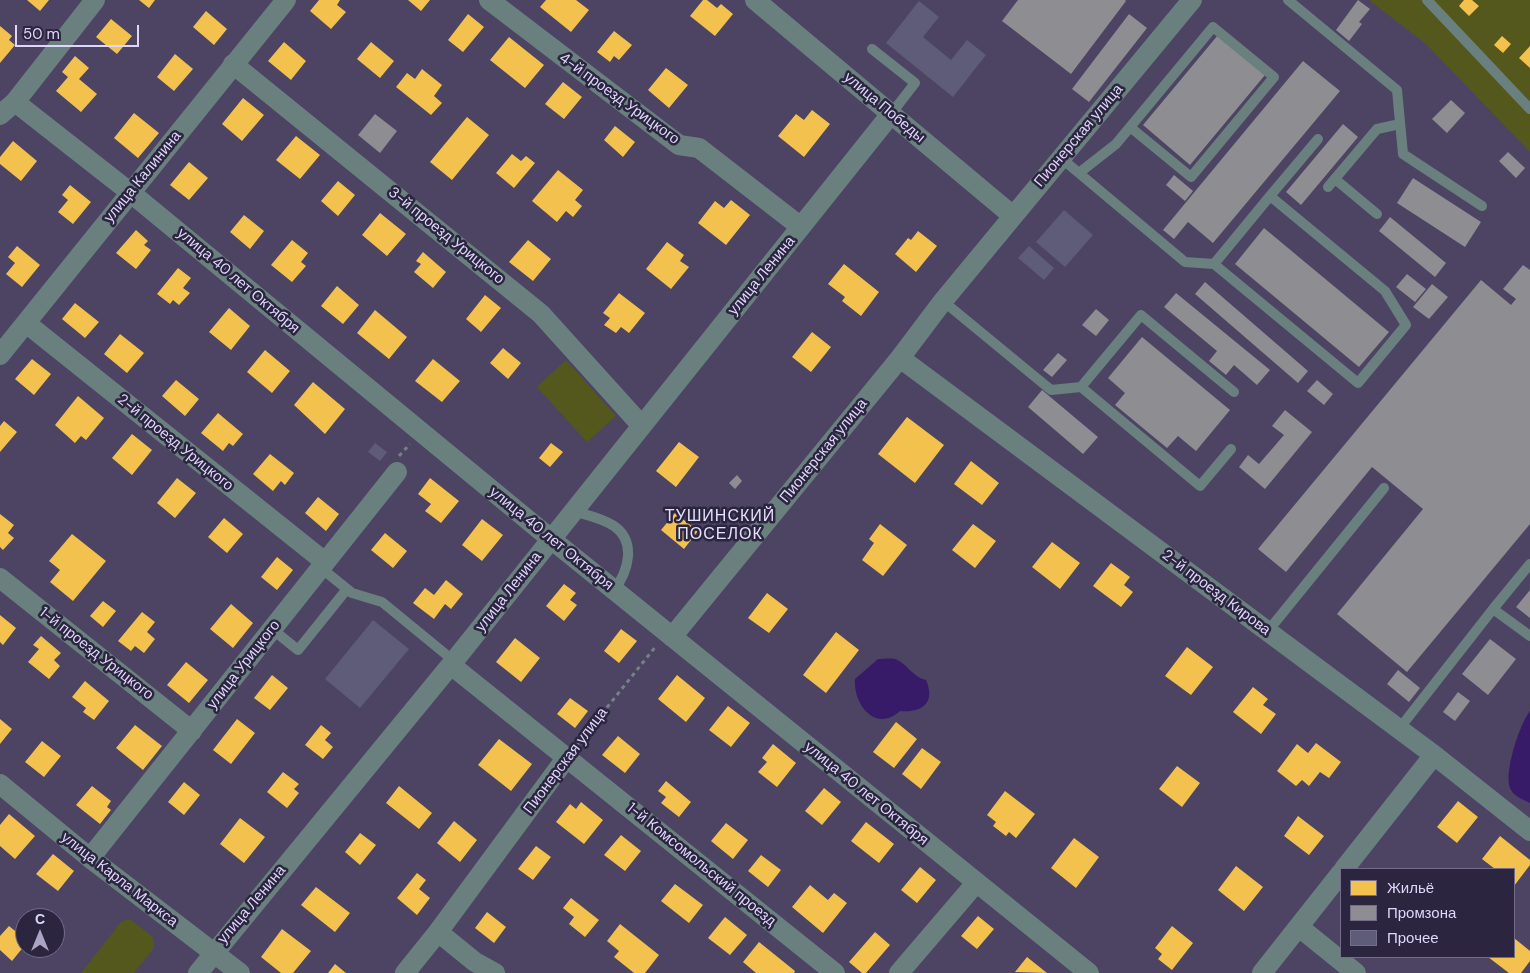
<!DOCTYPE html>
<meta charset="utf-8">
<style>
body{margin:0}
#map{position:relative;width:1530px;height:973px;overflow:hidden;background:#4d4463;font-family:"DM Sans",sans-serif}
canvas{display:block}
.legend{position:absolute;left:1340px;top:868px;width:175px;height:90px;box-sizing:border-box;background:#2b253f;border:1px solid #736c8a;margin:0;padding:6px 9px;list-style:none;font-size:15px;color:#ded7fa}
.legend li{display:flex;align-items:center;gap:10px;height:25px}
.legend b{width:25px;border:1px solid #736c8a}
.north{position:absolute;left:15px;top:908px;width:50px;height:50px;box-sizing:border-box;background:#2b253f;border:1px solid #736c8a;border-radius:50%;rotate:0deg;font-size:14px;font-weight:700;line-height:20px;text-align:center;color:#ded7fa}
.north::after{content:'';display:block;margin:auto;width:18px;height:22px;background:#aba4c5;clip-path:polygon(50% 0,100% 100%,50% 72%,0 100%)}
.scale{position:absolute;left:15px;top:25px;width:124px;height:22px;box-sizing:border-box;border:2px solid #ded7fa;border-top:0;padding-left:6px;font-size:15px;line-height:18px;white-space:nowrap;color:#ded7fa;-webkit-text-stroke:4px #2b253f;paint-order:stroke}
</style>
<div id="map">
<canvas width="1530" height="973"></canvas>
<ul class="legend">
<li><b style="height:14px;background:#f2c14e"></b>Жильё</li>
<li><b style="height:14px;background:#8d8d92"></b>Промзона</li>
<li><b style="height:14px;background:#5e5c79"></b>Прочее</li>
</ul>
<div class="north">С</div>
<div class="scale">50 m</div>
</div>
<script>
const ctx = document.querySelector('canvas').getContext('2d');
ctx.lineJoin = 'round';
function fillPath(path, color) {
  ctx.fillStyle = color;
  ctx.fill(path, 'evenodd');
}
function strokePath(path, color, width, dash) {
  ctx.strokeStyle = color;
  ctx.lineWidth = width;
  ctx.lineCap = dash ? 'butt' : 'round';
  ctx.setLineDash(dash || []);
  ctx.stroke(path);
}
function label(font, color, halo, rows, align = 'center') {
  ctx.font = font + ' "DM Sans",sans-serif';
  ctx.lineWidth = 5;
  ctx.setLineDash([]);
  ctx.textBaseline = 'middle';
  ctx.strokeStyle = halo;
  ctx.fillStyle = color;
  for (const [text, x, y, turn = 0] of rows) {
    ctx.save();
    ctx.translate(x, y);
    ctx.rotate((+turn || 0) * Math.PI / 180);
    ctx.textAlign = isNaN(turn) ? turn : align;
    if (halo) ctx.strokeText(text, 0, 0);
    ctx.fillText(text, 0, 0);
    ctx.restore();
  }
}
fillPath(new Path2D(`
 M1369,0H1530V152L1426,44Z
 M566,360L616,416L587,442L537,387Z
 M126,920H131L153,937L154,948L134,973H81L121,922Z`), '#54581c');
fillPath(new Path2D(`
 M878,659C883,659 890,658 895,659C907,663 912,677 926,680C936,703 922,713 900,711C876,733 853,705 855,679Z
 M1530,711V803C1524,800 1514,796 1511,790C1502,776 1520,723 1530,711Z`), '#371b68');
fillPath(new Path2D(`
 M27,0H49L40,11Z
 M139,0H155L149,8Z
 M319,0H340L337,5L346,12L331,29L310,11Z
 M408,0H430L421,11Z
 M546,0H576L589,10L571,32L540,7Z
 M703,0H707L717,8L721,4L733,14L715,36L690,16Z
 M1464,0H1472L1479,6L1469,16L1459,6Z
 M206,11L227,29L214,45L193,27Z
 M468,14L484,27L463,52L448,40Z
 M111,19L132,36L117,54L96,37Z
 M0,26L12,36L9,40L15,45L0,63Z
 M614,31L632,45L619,60L614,56L610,62L597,52Z
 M1502,36L1511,44L1503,53L1494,45Z
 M509,37L544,65L525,88L490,60Z
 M284,42L306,61L291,80L268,61Z
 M371,42L394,61L380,78L357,59Z
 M1530,46V68L1519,58Z
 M175,54L193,69L174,91L157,77Z
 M75,56L89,68L79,79L97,94L81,112L56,91L68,77L62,72Z
 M666,68L688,85L669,108L648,90Z
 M422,69L442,85L434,96L442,103L431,115L396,87L407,73L415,79Z
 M563,82L582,97L564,119L545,104Z
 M243,98L264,115L242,141L222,124Z
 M812,110L830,124L804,157L778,136L796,114L804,120Z
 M134,113L159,133L138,158L114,138Z
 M467,117L489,135L452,180L430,162Z
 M615,126L635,142L623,157L604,140Z
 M296,136L320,155L300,179L276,160Z
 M13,141L37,161L21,181L0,164V157Z
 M512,154L521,161L526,156L535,163L514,188L496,173Z
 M189,162L208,178L189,200L170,185Z
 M558,170L583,190L575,200L582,206L573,217L566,211L557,222L532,201Z
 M338,181L355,195L338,216L321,201Z
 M70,185L91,202L73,224L58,212L68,200L62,195Z
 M731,200L750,215L726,245L698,223L715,201L724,208Z
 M380,213L406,234L387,256L362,235Z
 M244,215L264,231L250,249L230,232Z
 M136,230L148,241L144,245L151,250L136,269L116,253Z
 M918,231L937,246L916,272L895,254L908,238L911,240Z
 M292,240L308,253L301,262L306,266L292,282L271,265Z
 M528,240L551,259L533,281L509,262Z
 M667,242L684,255L680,261L689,267L671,289L646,269Z
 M17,246L40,265L22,287L6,274L15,263L8,257Z
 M423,252L446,272L433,288L414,272L421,264L416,261Z
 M844,264L879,292L861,316L842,301L845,297L828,284Z
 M178,268L191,278L183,288L190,293L179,305L173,300L170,304L157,294Z
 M337,286L359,305L343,324L321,306Z
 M619,293L645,313L629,333L621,327L616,333L604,325L610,318L603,313Z
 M485,295L501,308L481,332L466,319Z
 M75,303L99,322L85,338L62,319Z
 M229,308L250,326L231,350L209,332Z
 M375,310L407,337L389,359L357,333Z
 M812,332L831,347L811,372L792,357Z
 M120,334L144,353L127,373L104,354Z
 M503,348L521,363L508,379L490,363Z
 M265,350L290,371L272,393L247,372Z
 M32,359L51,374L34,395L15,379Z
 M433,359L460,381L442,402L415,381Z
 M176,380L199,399L185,416L162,396Z
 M313,382L345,409L325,434L294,405Z
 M78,396L104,418L86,440L81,436L75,443L55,425Z
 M218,413L243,434L233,446L229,443L223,451L201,433Z
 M907,417L944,445L915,483L878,454Z
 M4,421L17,432L0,452V426Z
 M132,434L152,450L132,475L112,458Z
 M679,442L699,457L676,487L656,471Z
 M551,443L563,452L550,467L539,458Z
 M270,454L294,473L285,485L281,481L273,491L253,474Z
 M971,461L999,483L982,505L954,484Z
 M177,478L196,493L175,518L157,503Z
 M430,478L459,501L441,523L425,511L431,504L418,494Z
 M318,497L339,514L326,531L305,513Z
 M675,513L698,531L684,549L661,530Z
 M0,514L14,525L8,533L14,538L3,550L0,547Z
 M224,518L243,534L227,553L208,537Z
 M482,519L503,535L482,561L462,545Z
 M880,524L907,545L883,576L862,560L874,543L869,539Z
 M973,524L996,541L975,568L952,550Z
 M385,533L407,551L393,568L371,550Z
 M72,534L106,561L73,601L50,582L60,570L49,561Z
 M1052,542L1080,563L1060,589L1032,567Z
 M277,557L293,570L277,590L261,577Z
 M1111,563L1130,577L1124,585L1133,592L1121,607L1093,586Z
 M446,580L463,594L451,609L445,604L434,619L413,603L425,588L434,595Z
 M564,584L576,593L570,600L577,605L564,621L546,606Z
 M767,593L788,609L769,633L748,618Z
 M103,601L116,611L103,627L90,616Z
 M231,604L253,623L233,648L210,629Z
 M142,612L155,622L147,632L155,639L144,653L135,646L131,651L118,641Z
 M0,615L16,628L3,645L0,642Z
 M621,629L637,641L619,663L604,651Z
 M836,632L859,650L826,693L803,675Z
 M41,636L61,653L54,660L60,666L49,679L28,662L39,649L33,645Z
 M515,638L540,658L521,682L496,662Z
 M1187,647L1213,667L1191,695L1165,676Z
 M186,662L208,680L189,703L167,685Z
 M272,675L288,688L270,710L254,698Z
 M677,675L705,698L686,722L658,699Z
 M85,681L109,701L94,720L83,712L86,708L72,697Z
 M1253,687L1268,699L1263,705L1276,714L1261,734L1233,712Z
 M570,698L588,711L575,728L557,714Z
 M728,706L750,723L731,747L709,730Z
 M0,719L12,729L0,744Z
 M237,719L255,733L231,764L213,750Z
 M896,722L917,739L894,768L873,752Z
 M135,725L162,746L143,770L116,748Z
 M321,725L331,733L325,740L333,747L323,759L305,745Z
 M618,736L640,754L625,773L602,755Z
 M499,739L532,764L511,791L478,765Z
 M42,741L61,756L44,777L25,762Z
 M1316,743L1341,762L1329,778L1320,772L1309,786L1302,780L1296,786L1277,771L1297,744L1308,753Z
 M773,744L796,763L777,787L758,772L767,762L762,758Z
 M922,748L941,762L921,789L902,774Z
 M1177,766L1200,783L1182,807L1159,789Z
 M283,772L299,784L294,789L299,793L287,808L267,792Z
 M666,781L691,802L679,817L661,803L666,797L658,791Z
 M184,782L200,795L184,815L168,802Z
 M92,786L111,801L107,807L111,810L100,824L76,805Z
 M399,786L432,813L419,829L386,803Z
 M824,788L841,802L822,825L805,811Z
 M1005,791L1035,814L1016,838L1009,832L1006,836L993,826L996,822L987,815Z
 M1458,801L1478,817L1457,843L1437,827Z
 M581,802L603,820L584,844L556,822L570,804L576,809Z
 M9,814L35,836L15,859L0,846V825Z
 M1298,816L1324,836L1309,855L1284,836Z
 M240,818L265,837L244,863L220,844Z
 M454,821L477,840L460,862L437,843Z
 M866,822L894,844L879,863L851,841Z
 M726,823L748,840L733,859L711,841Z
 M360,833L376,845L360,865L345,852Z
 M621,835L641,851L625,871L604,855Z
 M1500,836L1530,860V865L1514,886V869H1495L1482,859Z
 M1074,838L1099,857L1076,888L1051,868Z
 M536,846L551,857L533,880L518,869Z
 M53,854L74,871L58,891L36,874Z
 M761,855L781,870L768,887L748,871Z
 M1236,866L1263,887L1244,911L1218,890Z
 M920,867L936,880L917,903L901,890Z
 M417,873L426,880L419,889L430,898L417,915L397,898Z
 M675,884L703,905L689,923L661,901Z
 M810,885L828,900L834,893L847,903L823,933L792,907Z
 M316,887L350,913L335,932L301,905Z
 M571,898L599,920L585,937L569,924L574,917L563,908Z
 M487,912L506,927L494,943L475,928Z
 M978,916L994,929L977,949L961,936Z
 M725,917L747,935L730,955L708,938Z
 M620,924L659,955L645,973H634L614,957L619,951L607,941Z
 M9,926L25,939V945L12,961L0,950V936Z
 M1172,926L1193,943L1172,970L1158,959L1162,954L1155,948Z
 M282,929L311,951L293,973H281L261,957Z
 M875,932L890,945L866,973H862L849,962Z
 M1514,938L1530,951V961L1521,973H1509L1488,957H1514Z
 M759,942L795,971L794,973H756L743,962Z
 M1027,957L1047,973L1015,972Z
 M335,964L346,973H328Z`), '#f2c14e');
fillPath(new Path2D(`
 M1018,0H1125L1126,1L1071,74L1002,21Z
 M1358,0L1370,9L1359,22L1362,24L1349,41L1336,30Z
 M1129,14L1147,28L1089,102L1072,89Z
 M1218,35L1265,75L1190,165L1143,125Z
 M1303,61L1340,91L1213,243L1188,222L1174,239L1163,230Z
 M1451,100L1465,113L1447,133L1432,119Z
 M375,114L397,131L380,153L358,135Z
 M1343,124L1358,137L1301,205L1286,192Z
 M1508,152L1525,168L1516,178L1499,161Z
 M1174,175L1193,191L1185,201L1166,185Z
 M1413,178L1481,222L1465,247L1397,203Z
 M1390,217L1446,263L1435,277L1379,231Z
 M1264,228L1389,332L1359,367L1235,264Z
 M1523,265L1530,270V524L1407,672L1337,614L1423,509L1372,467L1286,572L1258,549L1481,280L1511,305L1516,299L1503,289Z
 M1407,274L1426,289L1415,302L1396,287Z
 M1205,282L1308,371L1298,383L1195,294Z
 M1432,284L1448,297L1429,319L1413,307Z
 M1176,293L1270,370L1257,385L1234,365L1226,375L1209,361L1217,351L1164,307Z
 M1096,309L1109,320L1096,336L1082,325Z
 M1142,337L1230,410L1196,451L1178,436L1167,448L1115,405L1125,393L1108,378Z
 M1058,353L1067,360L1052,377L1043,370Z
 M1317,380L1333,394L1324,405L1307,391Z
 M1042,390L1098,437L1083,454L1028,407Z
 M1285,410L1312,432L1265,489L1239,467L1248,455L1259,464L1284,435L1272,426Z
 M737,475L742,481L735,489L729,483Z
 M1530,590V618L1516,607Z
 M1490,639L1516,659L1488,695L1462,674Z
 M1398,670L1420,688L1409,702L1387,684Z
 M1458,692L1470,701L1455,721L1443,712Z`), '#8d8d92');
fillPath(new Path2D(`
 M919,1L939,17L923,37L951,60L967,40L986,55L953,97L886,43Z
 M1064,210L1093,235L1065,267L1036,242Z
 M1029,246L1054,268L1044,280L1018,258Z
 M375,443L387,452L380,461L368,452Z
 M373,620L409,649L360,708L325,679Z`), '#5e5c79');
strokePath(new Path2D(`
 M399,456L410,444
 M577,745L656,646`), '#758088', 3, [4, 4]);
strokePath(new Path2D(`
 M1288,0L1397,90L1403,154L1482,206
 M1427,0L1530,109
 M872,49L915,83L891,114
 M1061,158L1185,262L1214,264L1358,383L1406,325L1385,291L1270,196L1318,139
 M1079,173L1116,144L1213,27L1274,77L1191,177L1130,127
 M1335,179L1377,214
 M1328,187L1377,129L1400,124
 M1214,264L1270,196
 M943,301L1051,390L1081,387L1200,486L1231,449
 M1081,387L1141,315L1234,392
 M573,511C587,515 602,518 614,526C637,542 628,572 614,590
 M321,568L352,593L382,602L454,661
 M1493,609L1530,564
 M272,629L298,650L347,589
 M1268,631L1384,488
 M1399,729L1493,609L1530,636`), '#6a807f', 10);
strokePath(new Path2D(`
 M489,0L679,145L699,148L801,227
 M755,0L1013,216
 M233,64L541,314L642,426
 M15,102L131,193L551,539L1089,973
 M0,115L15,102L95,0
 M26,323L325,562
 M0,355L286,0
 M900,358L1434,755L1530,831
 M0,578L192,731
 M672,637L900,358L943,301L1192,0
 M451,665L835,973
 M0,784L90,858L240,973
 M90,858L397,472
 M1344,869L1434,755
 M1299,927L1356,973
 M438,932L475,962L495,973
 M198,973L454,661L891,114
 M405,973L438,932L567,757
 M899,973L976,883
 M1262,973L1341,873`), '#6a807f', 20);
label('15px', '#ded7fa', '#2b253f', [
 ["4-й проезд Урицкого",619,99,36],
 ["улица Победы",884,108,40],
 ["Пионерская улица",1079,136,-50],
 ["улица Калинина",143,177,-51],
 ["3-й проезд Урицкого",446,236,39],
 ["улица Ленина",762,276,-51],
 ["улица 40 лет Октября",238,281,40],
 ["2-й проезд Урицкого",175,443,39],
 ["Пионерская улица",824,451,-51],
 ["улица 40 лет Октября",551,539,39],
 ["улица Ленина",509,592,-52],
 ["2-й проезд Кирова",1216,593,37],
 ["1-й проезд Урицкого",96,654,38],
 ["улица Урицкого",244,665,-52],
 ["Пионерская улица",566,761,-53],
 ["улица 40 лет Октября",866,794,39],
 ["1-й Комсомольский проезд",701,865,39],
 ["улица Карла Маркса",119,880,38],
 ["улица Ленина",252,905,-50]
]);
ctx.letterSpacing = '1px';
label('16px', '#e5e0fc', '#2b253f', [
 ["ТУШИНСКИЙ",720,517],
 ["ПОСЕЛОК",720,535]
]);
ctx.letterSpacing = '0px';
</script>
